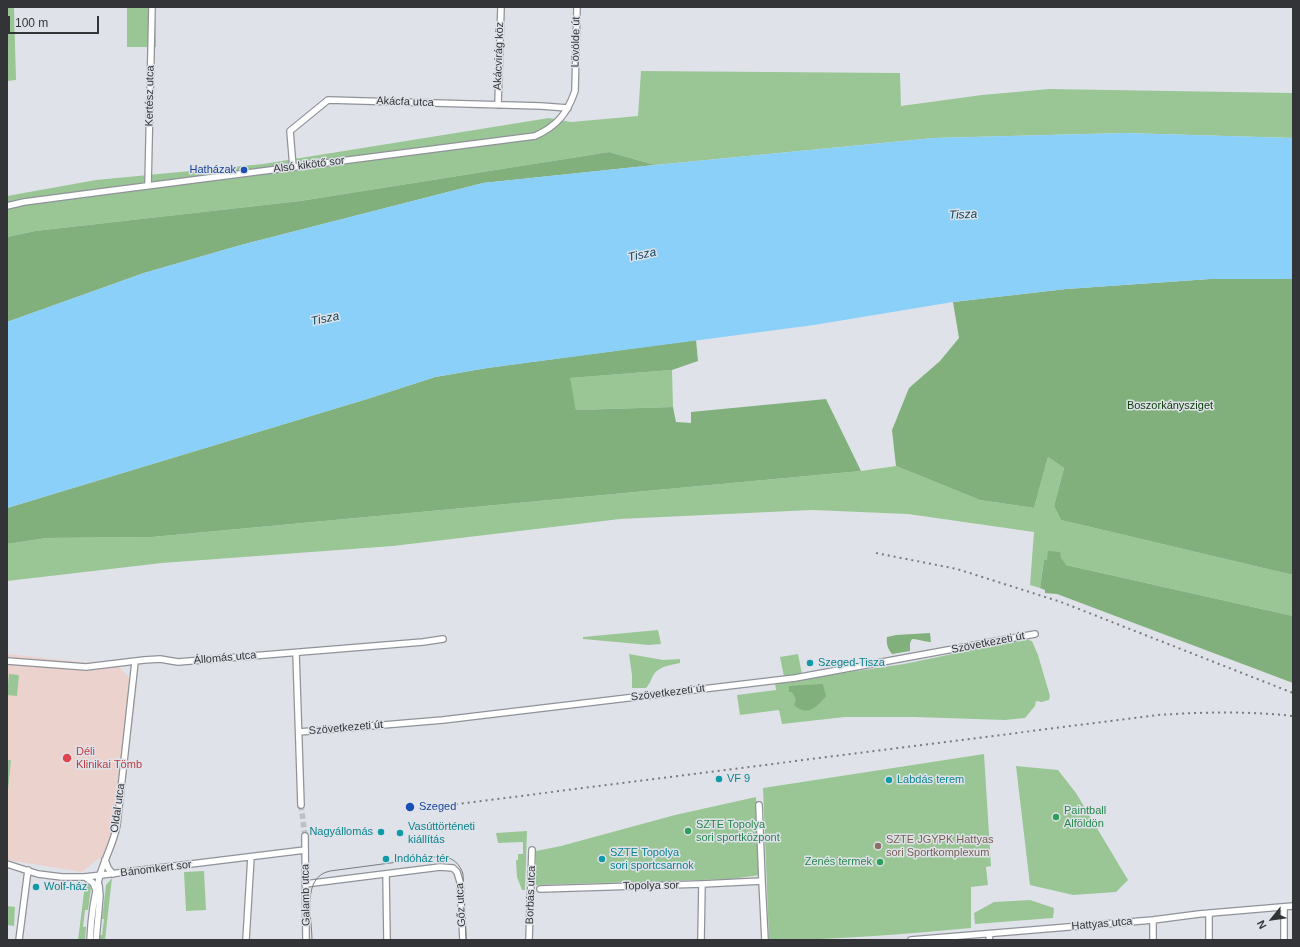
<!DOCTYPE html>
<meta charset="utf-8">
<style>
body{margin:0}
#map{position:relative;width:1300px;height:947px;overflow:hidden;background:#dfe3e9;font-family:Arial,sans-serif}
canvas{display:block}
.frame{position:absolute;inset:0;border:8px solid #333437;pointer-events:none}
.north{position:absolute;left:1252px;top:899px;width:40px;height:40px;-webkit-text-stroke:3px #dfe3e9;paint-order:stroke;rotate:241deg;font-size:11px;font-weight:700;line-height:16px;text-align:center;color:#333437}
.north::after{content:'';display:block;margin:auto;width:14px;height:18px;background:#333437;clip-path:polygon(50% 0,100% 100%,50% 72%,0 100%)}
.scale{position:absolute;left:8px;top:16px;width:91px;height:18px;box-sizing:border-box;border:2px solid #333437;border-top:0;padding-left:5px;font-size:12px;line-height:14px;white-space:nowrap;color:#333437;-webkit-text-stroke:3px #dfe3e9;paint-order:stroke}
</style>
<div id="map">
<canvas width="1300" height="947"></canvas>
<div class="frame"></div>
<div class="north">N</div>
<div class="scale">100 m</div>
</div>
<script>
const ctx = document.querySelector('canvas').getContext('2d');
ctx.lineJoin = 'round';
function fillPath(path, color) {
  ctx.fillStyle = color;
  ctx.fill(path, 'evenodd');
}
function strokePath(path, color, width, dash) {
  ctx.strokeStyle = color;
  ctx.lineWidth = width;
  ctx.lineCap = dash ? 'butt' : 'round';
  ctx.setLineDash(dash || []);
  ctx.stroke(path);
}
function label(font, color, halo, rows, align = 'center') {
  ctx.font = font + ' Arial,sans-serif';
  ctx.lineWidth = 3;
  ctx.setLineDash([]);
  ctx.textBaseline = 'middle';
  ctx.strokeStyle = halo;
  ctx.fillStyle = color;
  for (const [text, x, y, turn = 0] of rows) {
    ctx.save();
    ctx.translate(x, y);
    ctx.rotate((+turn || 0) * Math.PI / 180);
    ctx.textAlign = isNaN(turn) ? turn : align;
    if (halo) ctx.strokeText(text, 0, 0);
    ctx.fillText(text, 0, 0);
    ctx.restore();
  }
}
fillPath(new Path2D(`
 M7,654L118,666L137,686L117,842L110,858L98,859L82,872L7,860Z`), '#ecd2cc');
fillPath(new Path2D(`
 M7,7H14L16,80L7,81Z
 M127,7H155L156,47H127Z
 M641,71L900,73L901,106L982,95L1049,89L1293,93V138L1124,133L934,138L655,165L609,152L300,201L35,231L7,237V196L96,180L263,164L549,118L571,122L638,116Z
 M672,370L673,407L576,410L569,378Z
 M1048,457L1064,468L1054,506L1061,520L1293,575V616L1044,560L1040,588L1030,585L1034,532L908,514L812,510L620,519L393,546L162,563L7,581V544L47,538L152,537L861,471L896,466L980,500L1034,508Z
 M658,630L661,644L649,645L583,639V637Z
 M1025,639L1032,641L1038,655L1050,696L1049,700L1042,702L1036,701L1035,706L1025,718L1005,720L914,717H845L782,724L779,710L740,715L737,695L776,690L775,683L904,664Z
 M629,654L663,660L680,659V663C671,665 660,666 654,674C651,679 650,684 646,688H632V675Z
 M798,654L802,674L784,677L780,657Z
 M9,674L19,675L17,696L7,695Z
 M984,754L991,866L986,867L988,885L971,887V928C904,934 837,940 769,940L763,788Z
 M7,760H11L7,800Z
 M1016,766L1058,770L1076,793L1128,880L1116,892L1073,895L1030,885Z
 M756,797L760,875L732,879L535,885L536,851L561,846L675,815Z
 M527,831L525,890H522L517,877L516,860H518V854H523V842L498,843L496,833Z
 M204,871L206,910L186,911L184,872Z
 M112,878L105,940H100V935H102L104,919H102L106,885Z
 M85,885H89L91,888L88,910H85L83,927H86L85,940H78Z
 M1030,900L1054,908L1053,918L975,924L974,913L994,902Z
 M7,906L15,907L14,926L7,925Z`), '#9ac696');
fillPath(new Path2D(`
 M609,152L655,165L483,183L241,245L144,273L7,322V237L35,231L300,201Z
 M1210,279H1293V575L1061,520L1054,506L1064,468L1048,457L1034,508L980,500L896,466L892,430L909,388L940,361L959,338L953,302L1066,289Z
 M696,340L698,361L672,370L570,378L576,410L673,407L676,422L691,423V412L826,399L861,471L152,537L47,538L7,544V508L367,399L435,377L487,368Z
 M1048,551L1060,552L1061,558L1066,565L1293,616V683L1057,594L1045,593V590L1040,588L1044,560H1047Z
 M930,633L931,642C924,642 919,639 912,639L910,643V651L892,654C888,649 886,644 887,637L896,635Z
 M823,684L826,696C817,707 808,717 794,705L796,699L792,692H789V686Z`), '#81b07c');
fillPath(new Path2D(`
 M1124,133L1293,138V279H1210L1066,289L953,302L814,325L487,368L435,377L367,399L7,508V322L144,273L241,245L483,183L655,165L934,138Z`), '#8ad0f8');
strokePath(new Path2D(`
 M301,805L305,836`), '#bdc0c5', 5.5, [5.5, 3]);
const street = new Path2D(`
 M498,105L501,7
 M293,167L290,131L328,100L541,106L568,108
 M148,186L152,7
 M7,206L24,202L100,192L535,136C557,126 567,114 575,91L577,7
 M296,653L301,805
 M7,661L86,667L144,660L160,659L178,662L423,642L443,639
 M299,732L443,720L795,678L1035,634
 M759,805L762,881
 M305,836L306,940
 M105,860L108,868L113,874
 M7,864L38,874L62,877H85L305,850
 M386,874L387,940
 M85,877L93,883L96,890
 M305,884L440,867L453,868L457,872L460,882L463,940
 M540,889L702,884L762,881L765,940
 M19,940L28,870
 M90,940C91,919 94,895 100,875C105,858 114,842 117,825L135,662
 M96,940L100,896L99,885
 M246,940L251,857
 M529,940L532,850
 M701,940L702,884
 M911,940L1153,920L1199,914L1293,906
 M989,940L990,934
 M1153,940V920
 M1209,940V913
 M1284,940V907`);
strokePath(street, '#8f9399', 8);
strokePath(street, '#fff', 5.5);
strokePath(new Path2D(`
 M312,940C312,918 301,877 330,871L443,856C453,858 460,864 463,874L466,940`), '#797b7f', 1);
strokePath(new Path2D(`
 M876,553L957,569L1061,602L1293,693
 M426,808L1158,715C1203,712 1248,711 1293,716`), '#797b7f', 2, [2, 4]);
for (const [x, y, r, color] of [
 [244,170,4,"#1a4fb4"],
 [810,663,4,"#0f9aa8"],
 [67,758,5,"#e0444e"],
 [719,779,4,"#0f9aa8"],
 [889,780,4,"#0f9aa8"],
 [410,807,5,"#1a4fb4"],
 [1056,817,4,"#2e9e5b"],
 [688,831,4,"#2e9e5b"],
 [381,832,4,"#0f9aa8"],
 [400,833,4,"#0f9aa8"],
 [878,846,4,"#8d6e63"],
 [386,859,4,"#0f9aa8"],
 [602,859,4,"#0f9aa8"],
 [880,862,4,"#2e9e5b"],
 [36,887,4,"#0f9aa8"]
]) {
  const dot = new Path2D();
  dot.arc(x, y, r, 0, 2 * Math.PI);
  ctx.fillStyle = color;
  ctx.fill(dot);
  strokePath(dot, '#dfe3e9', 1.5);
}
label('11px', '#333437', '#dfe3e9', [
 ["Lövölde út",576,42,-89],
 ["Akácvirág köz",499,56,-88],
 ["Kertész utca",150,96,-89],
 ["Akácfa utca",405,102,2],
 ["Alsó kikötő sor",309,165,-7],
 ["Szövetkezeti út",988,643,-11],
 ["Állomás utca",225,658,-5],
 ["Szövetkezeti út",668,693,-7],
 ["Szövetkezeti út",346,728,-5],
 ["Oldal utca",118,808,-82],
 ["Bánomkert sor",156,869,-7],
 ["Topolya sor",651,886,-1],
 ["Galamb utca",306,895,-91],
 ["Borbás utca",531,895,-88],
 ["Gőz utca",461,905,-93],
 ["Hattyas utca",1102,924,-5]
]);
label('11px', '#164399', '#dfe3e9', [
 ["Hatházak",236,170],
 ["Szeged",419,807,"left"]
], 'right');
label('11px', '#083a05', '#dfe3e9', [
 ["Boszorkánysziget",1170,406]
]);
label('11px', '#0d838f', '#dfe3e9', [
 ["Szeged-Tisza",818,663],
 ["VF 9",727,779],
 ["Labdás terem",897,780],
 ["Vasúttörténeti",408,827],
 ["kiállítás",408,840],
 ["Nagyállomás",373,832,"right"],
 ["SZTE Topolya",610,853],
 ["sori sportcsarnok",610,866],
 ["Indóház tér",394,859],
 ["Wolf-ház",44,887]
], 'left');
label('11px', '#be3a42', '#dfe3e9', [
 ["Déli",76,752],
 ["Klinikai Tömb",76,765]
], 'left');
label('11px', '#27864d', '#dfe3e9', [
 ["Paintball",1064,811],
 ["Alföldön",1064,824],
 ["SZTE Topolya",696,825],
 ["sori sportközpont",696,838],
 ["Zenés termek",872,862,"right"]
], 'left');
label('11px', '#785e54', '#dfe3e9', [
 ["SZTE JGYPK Hattyas",886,840],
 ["sori Sportkomplexum",886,853]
], 'left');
label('italic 12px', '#0d4661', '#dfe3e9', [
 ["Tisza",963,215,-3],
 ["Tisza",642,255,-12],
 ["Tisza",325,319,-12]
]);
</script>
